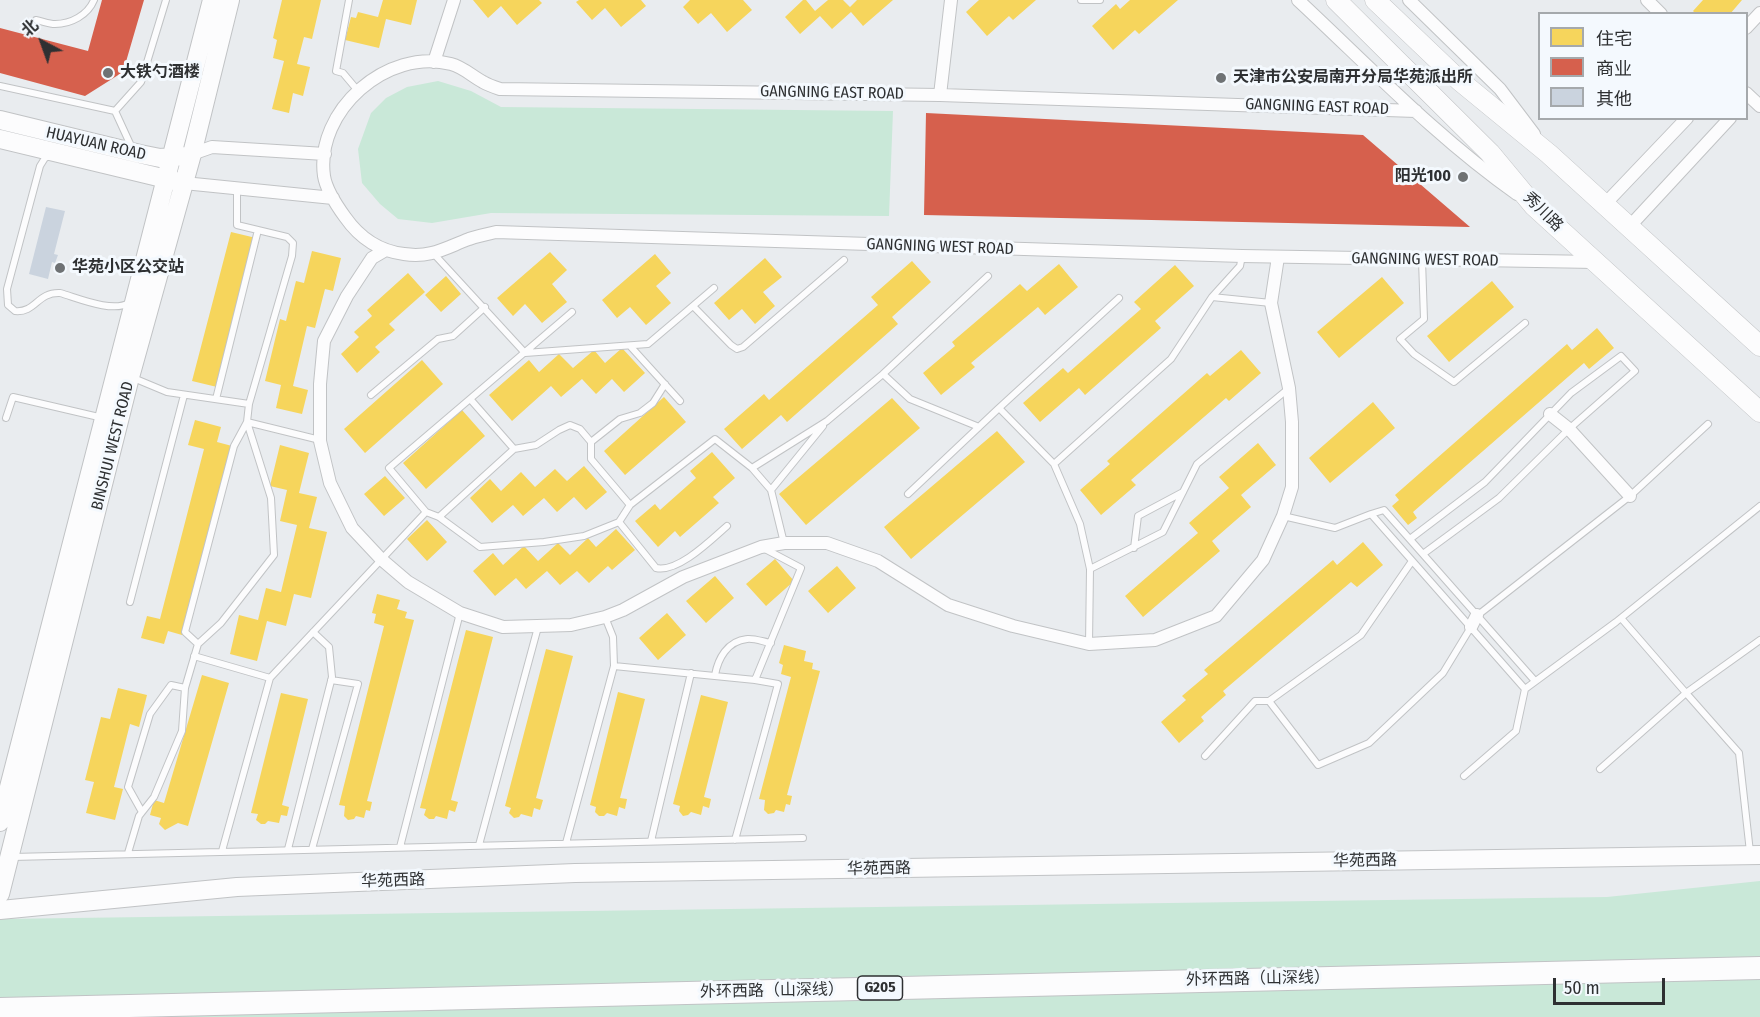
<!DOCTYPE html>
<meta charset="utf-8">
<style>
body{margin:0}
#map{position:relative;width:1760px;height:1017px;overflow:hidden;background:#e9ecef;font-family:"Fira Sans Condensed","Noto Sans SC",sans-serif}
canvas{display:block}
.legend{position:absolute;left:1538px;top:12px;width:210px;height:108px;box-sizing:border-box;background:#f4f9fe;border:2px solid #a5a9ac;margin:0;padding:8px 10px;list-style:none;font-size:18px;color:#2e3032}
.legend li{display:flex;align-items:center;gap:12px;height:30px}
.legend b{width:30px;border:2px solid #a5a9ac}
.north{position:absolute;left:12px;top:12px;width:60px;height:60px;-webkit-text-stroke:4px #f4f9fe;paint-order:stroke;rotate:319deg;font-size:16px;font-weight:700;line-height:24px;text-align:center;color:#2e3032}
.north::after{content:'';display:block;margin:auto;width:21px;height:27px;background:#2e3032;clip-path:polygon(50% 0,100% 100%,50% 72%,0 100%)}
.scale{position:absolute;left:1553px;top:978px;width:112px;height:27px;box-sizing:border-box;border:3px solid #2e3032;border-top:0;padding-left:8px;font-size:18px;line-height:21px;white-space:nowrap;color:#2e3032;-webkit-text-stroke:4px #f4f9fe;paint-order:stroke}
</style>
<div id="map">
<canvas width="1760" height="1017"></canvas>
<ul class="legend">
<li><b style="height:16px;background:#f6d55c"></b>住宅</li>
<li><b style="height:16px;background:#d6604d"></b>商业</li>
<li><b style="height:16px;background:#cad3de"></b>其他</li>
</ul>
<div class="north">北</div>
<div class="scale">50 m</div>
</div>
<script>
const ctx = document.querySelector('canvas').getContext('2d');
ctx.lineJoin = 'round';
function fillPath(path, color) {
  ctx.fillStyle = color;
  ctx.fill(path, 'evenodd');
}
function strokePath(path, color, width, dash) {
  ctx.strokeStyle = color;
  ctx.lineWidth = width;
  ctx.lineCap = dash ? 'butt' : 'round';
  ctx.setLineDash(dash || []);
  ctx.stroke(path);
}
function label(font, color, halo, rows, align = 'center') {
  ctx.font = font + ' "Fira Sans Condensed","Noto Sans SC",sans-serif';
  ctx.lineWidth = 6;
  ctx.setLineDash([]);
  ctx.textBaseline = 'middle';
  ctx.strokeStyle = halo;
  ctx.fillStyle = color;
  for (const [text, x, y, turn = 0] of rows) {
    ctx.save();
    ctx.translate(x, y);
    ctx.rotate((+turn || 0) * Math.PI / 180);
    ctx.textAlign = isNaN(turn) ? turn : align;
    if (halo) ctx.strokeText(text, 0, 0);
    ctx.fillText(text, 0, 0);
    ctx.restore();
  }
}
fillPath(new Path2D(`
 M438,81L471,91L501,107L893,111L889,216L491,213L432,223L398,219L380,204L362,183L358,149L371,113L386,98L407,87Z
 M1760,881V1017H0V919L1607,897Z`), '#c9e8d8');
fillPath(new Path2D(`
 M282,0H321L312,39L304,37L297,64L310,67L303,96L293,93L289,113L272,109L284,61L273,58L277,40L273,38Z
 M383,0H417L411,25L386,19L379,48L345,40L351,17L356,18L358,12L378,17Z
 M473,0H539L542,3L517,25L501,6L488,18Z
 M579,0H641L646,6L621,27L605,8L592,20L576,2Z
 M690,0H743L752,10L727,32L711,13L698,24L683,7Z
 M803,0H806L815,11L828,0H843L850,7L857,0H893L863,26L851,12L832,29L820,16L800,34L785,17Z
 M979,0H1036L1013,20L1009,16L987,36L966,12Z
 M1130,0H1178L1139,34L1135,30L1113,50L1092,26L1116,4L1120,9Z
 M1703,0H1742L1730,14H1696L1693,11Z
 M231,232L256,238L217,387L192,381Z
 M312,251L341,258L333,291L325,289L315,328L307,326L293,386L308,390L302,414L276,408L281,385L265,381L280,319L286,321L296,281L304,283Z
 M550,252L567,270L552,284L567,302L542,323L525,304L513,316L497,298Z
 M655,254L671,273L656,286L671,303L646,325L630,307L617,318L602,300Z
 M765,258L782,277L763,292L775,306L755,324L742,309L729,320L714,303Z
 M912,261L931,282L892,317L898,324L787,422L781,415L742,449L724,429L764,394L769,400L878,305L871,297Z
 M1059,264L1078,287L1045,315L1038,307L971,363L975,367L941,395L923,373L955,346L952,342L1020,284L1027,291Z
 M1175,265L1194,286L1155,321L1161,328L1085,395L1079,388L1040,422L1023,403L1063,368L1068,373L1141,309L1134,302Z
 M408,273L425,292L389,324L395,330L375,347L380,352L357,373L341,354L359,337L354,332L372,316L367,310Z
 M446,276L461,294L441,312L425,295Z
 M1382,277L1404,303L1339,358L1317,332Z
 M1492,281L1514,307L1449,362L1427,336Z
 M1597,328L1614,348L1589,369L1584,363L1413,512L1417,518L1408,525L1392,506L1399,500L1395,495L1567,344L1572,350Z
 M622,348L645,373L624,392L612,379L596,394L582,379L561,397L551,386L512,421L489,395L529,360L539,372L559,354L573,368L594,350L605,363Z
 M1241,350L1261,373L1229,401L1226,398L1131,480L1136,485L1101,515L1080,490L1110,464L1107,461L1207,373L1210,376Z
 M422,360L443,384L365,453L344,429Z
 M664,397L686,422L625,475L604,451Z
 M892,398L920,428L806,525L779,494Z
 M1373,402L1395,428L1330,483L1309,458Z
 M462,410L485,436L426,489L403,463Z
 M195,420L221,427L217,442L232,446L182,635L168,631L164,644L141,638L147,616L160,619L204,449L188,445Z
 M997,431L1025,462L911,559L884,527Z
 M1258,443L1276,465L1241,495L1251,507L1212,541L1220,551L1143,617L1125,596L1198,533L1189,523L1229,488L1219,477Z
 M280,445L309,453L299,493L317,497L309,528L327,532L311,598L294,594L286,626L267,621L257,661L230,654L239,615L258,620L266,588L281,592L297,525L280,521L287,490L270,486Z
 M712,452L735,478L713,497L719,503L680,537L675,531L658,547L635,521L655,504L660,510L696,478L690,471Z
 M584,466L607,492L586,510L574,497L557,512L544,498L523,516L513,505L492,523L470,498L490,479L501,491L521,472L535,487L555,469L567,481Z
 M385,476L405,498L384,516L364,494Z
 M427,520L447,542L427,561L407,539Z
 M616,529L635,550L612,570L608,566L589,583L577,571L560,585L547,571L526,589L516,578L495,596L473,571L493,553L503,565L524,546L538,561L558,543L570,555L588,538L596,547Z
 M1363,542L1383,565L1357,587L1351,582L1223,691L1226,695L1201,717L1204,721L1179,743L1161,722L1186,700L1182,696L1208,674L1204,670L1333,560L1337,565Z
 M775,559L794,581L766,606L746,584Z
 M837,566L856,588L828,613L808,591Z
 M715,576L734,598L706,623L686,601Z
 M377,594L400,600L397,609L407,612L405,618L414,620L367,801L372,802L370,811L366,810L364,818L356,816L354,819L348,820L344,816L345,806L339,805L384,626L374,623L376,614L372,613Z
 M667,613L686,635L658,660L639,638Z
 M466,630L493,637L451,800L458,802L455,812L449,810L447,819L436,816L434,819H429L424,815L426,809L420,808Z
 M784,645L806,651L804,661L813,663L812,669L820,671L787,795L792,796L790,805L786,804L784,812L776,810L774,813L768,814L764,810L765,800L759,799L791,677L781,674L783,665L779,663Z
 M546,649L573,656L536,798L543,800L540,810L534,808L532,817L521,814L519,817L514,818L509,813L511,808L505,806Z
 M202,675L229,683L188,826L178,823L165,830L159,824L161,818L150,815L154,800L164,803Z
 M118,688L147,695L139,727L130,724L114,787L123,789L115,820L86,813L94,782L85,780L101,717L110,719Z
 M618,692L645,699L620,798L627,799L625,809L619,807L617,816L607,813L604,816H599L595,812L596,807L590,805Z
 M281,693L308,699L282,805L289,807L287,816L281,815L279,823L268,821L265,824H261L256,820L258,814L251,813Z
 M701,695L728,702L704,797L711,799L709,808L703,806L701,815L691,812L688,815L683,816L679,811L680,806L673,804Z`), '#f6d55c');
fillPath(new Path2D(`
 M102,0H144L123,72L85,96L0,73V28L88,51Z
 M926,113L1363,135L1470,227L924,215Z`), '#d6604d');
fillPath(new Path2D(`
 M46,207L65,211L54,254L58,255L55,263L52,262L48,279L29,274Z`), '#cad3de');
const lane = new Path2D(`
 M349,0L336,71L343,73L359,92
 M1081,0H1100
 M36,20C42,21 49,24 55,24C71,24 88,15 94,0
 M0,86L115,111L141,82L166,0
 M115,111L132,148
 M52,155L45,158L40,166L7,289L8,305L15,311C36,313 37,292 60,293C78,298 112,313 129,303
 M237,188V225L287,237L293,243L292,256L249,404
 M434,254L525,353L648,344L714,288
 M1422,260L1424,319L1400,339L1414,354L1454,382L1525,323
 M1212,297L1240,266L1242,256
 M693,306L731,345L737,349L743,347L844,260
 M631,347L680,401
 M371,395L438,339L453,336L485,307
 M216,399L258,230
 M6,418L13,397L103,418
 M979,427L910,399L883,374L988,276
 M591,442L620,419L640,413L653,403L665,384
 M514,449L536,445L559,430L570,425L580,429L591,442V459L630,505
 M1054,464L999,408L1119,298
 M752,468L827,421L883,374
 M771,490L823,426
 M908,494L999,408
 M426,512L389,468L572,312
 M1371,514L1384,510L1535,681
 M1283,516L1335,528L1371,514L1525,689L1616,622L1760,506
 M439,517L514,449L471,400
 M619,522L656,568C678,573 711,540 727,526
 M1410,539L1485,482L1571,393L1621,356L1635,371L1569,429L1499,498L1423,554
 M1134,548L1138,516L1183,492
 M1090,569L1163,532L1197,464L1288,389
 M130,602L184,395
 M1478,615L1630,496L1708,424
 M1621,618L1686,693L1760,640
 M198,644L185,632L234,446L247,422L320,440
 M1089,644L1090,569L1080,524L1054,464L1171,359L1212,297L1271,303
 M194,656L270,678
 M614,666L755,680L778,684L735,840
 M715,675C718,659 727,641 747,639C754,638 764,642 771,643
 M755,680L801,568L765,549
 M1269,701L1318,765L1369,743L1443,673L1471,627
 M1205,756L1255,701H1269L1361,635L1412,561
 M1600,769L1686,693L1739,753L1750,852
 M1464,776L1516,731L1525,689
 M142,812L128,787L150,714L171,685L185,688
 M651,841L691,673
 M566,843L614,666L613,637L605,617
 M479,845L538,627
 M400,847L460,613
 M288,849L332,677L329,647L313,632
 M312,849L358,684L331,680
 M222,851L270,678L426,512L439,517L480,547L544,542L584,536L619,522L630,505L715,439L752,468L771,490L784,543
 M128,853L139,816L154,797L182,731L185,688L198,644L221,623L274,555L271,498L247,422L249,404L167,392L131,377
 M12,857L803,838`);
const street = new Path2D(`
 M1298,0C1369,66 1437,138 1517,194
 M1409,0L1500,89L1534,134
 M1647,0L1661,14
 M1746,28L1760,13
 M434,62L454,0
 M1746,93L1760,106
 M940,95L951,0
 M1416,111L940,95L500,89C494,87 488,85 483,82C472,76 463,67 451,64C387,47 315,111 324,176C326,189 337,206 345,217C359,237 379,251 404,254C431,258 445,248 469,239C478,236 487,234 496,232L1242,256L1595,262
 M192,154L212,147L325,154
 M184,183L333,198
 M1605,204L1687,118
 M1630,226L1730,118
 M384,251L372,258L347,296L324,341L320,384V441L330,483L352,528L381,559L408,582L460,613L503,627L571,625L605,617L623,610L683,577L761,547L784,543H827L878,561L948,605L1013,626L1089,644L1155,640L1216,616L1263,560L1283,516L1292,487V422L1289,388L1271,303L1278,257
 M1550,414L1569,429L1630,496
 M1471,627L1477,615`);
const secondary = new Path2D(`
 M0,120L140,154L160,158L183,156
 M0,139L179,182
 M0,822L212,0
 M0,894L130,377L192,154L230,0
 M0,910L237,887L575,873L1760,855`);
const primary = new Path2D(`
 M1336,0L1490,153L1534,206L1760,412
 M1375,0L1460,81L1549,154L1760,346`);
const highway = new Path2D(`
 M0,1009L1760,968`);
strokePath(lane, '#c1c3c5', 8);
strokePath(street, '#c1c3c5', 14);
strokePath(secondary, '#c1c3c5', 20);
strokePath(primary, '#c1c3c5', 21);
strokePath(highway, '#c1c3c5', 24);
strokePath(lane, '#fcfcfd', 6);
strokePath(street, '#fcfcfd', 12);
strokePath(secondary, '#fcfcfd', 18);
strokePath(primary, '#fcfcfd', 20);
strokePath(highway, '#fcfcfd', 22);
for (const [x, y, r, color] of [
 [108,73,6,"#6f7274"],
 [1221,78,6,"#6f7274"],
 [1463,177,6,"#6f7274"],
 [60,268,6,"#6f7274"]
]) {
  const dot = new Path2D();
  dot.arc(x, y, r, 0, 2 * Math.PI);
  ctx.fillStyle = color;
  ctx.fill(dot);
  strokePath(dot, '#f4f9fe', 2);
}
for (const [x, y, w] of [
 [880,988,45]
]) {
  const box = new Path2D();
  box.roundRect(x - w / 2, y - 12, w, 24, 4.5);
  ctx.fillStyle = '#f4f9fe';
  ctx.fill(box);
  strokePath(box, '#2e3032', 1.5);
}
label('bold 15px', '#2e3032', null, [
 ["G205",880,988]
]);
label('bold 16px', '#2e3032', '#f4f9fe', [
 ["大铁勺酒楼",120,73],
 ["天津市公安局南开分局华苑派出所",1233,78],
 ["阳光100",1451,177,"right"],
 ["华苑小区公交站",72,268]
], 'left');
label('16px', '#2e3032', '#f4f9fe', [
 ["GANGNING EAST ROAD",832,93,1],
 ["GANGNING EAST ROAD",1317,107,2],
 ["HUAYUAN ROAD",96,144,13],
 ["秀川路",1543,212,45],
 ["GANGNING WEST ROAD",940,247,2],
 ["GANGNING WEST ROAD",1425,260,1],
 ["BINSHUI WEST ROAD",113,446,-76],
 ["华苑西路",1365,861,-1],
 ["华苑西路",879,869,-1],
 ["华苑西路",393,881,-2],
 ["外环西路（山深线）",1258,979,-1],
 ["外环西路（山深线）",772,991,-1]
]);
</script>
